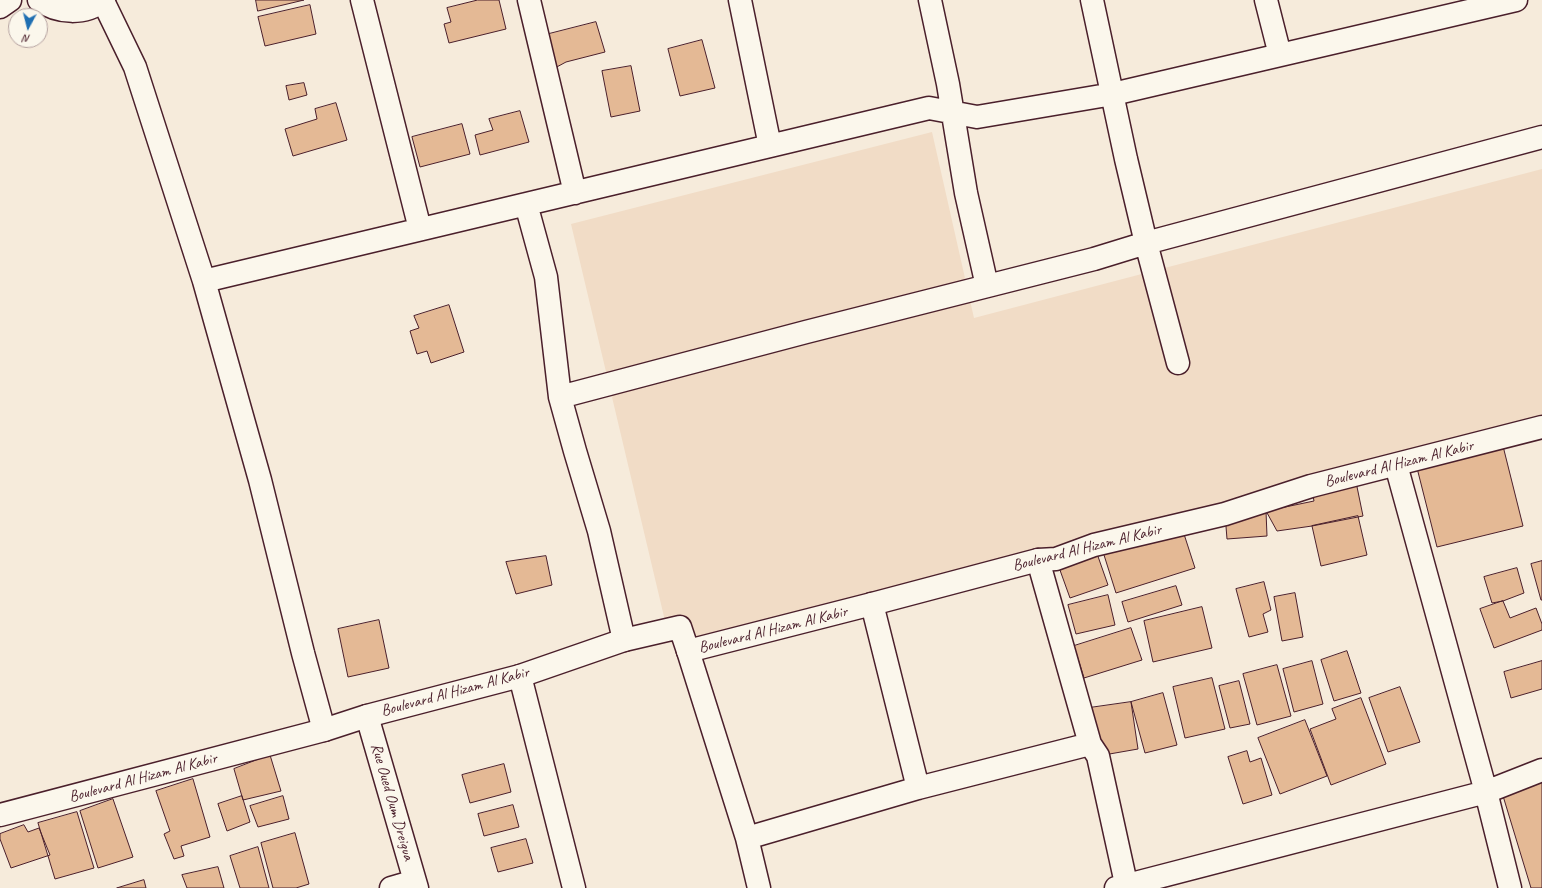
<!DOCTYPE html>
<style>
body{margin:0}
#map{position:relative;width:1542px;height:888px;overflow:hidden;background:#f6ebdb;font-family:Caveat,sans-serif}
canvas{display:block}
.north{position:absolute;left:8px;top:8px;width:40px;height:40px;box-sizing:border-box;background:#fbf7ec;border:1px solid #b4a19f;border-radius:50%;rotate:187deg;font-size:11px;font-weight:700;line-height:16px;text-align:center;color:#4a1f2b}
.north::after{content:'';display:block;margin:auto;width:14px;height:18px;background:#1f6fb2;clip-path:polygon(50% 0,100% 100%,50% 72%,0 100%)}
</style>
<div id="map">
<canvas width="1542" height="888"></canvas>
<div class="north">N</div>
</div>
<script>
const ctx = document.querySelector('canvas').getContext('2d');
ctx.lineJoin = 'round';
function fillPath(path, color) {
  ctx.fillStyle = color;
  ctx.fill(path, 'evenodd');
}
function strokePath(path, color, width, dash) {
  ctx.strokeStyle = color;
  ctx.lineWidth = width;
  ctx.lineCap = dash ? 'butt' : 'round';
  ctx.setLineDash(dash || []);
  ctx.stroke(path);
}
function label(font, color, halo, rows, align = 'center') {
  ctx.font = font + ' Caveat,sans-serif';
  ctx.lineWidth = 3.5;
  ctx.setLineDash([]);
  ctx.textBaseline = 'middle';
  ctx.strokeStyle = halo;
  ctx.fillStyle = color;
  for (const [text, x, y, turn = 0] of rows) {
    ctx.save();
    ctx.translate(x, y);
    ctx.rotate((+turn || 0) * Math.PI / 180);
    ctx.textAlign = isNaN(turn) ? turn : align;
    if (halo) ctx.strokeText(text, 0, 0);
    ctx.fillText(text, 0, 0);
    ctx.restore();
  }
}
fillPath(new Path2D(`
 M932,132L974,318L1542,169V415L688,651L670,642L571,224Z`), '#f1dcc6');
const building = new Path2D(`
 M256,0H304L258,11Z
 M478,0H499L506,29L449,43L444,24L451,22L447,8Z
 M310,5L316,34L265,46L258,17Z
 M596,22L605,52L566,62L553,69L545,35Z
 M702,40L715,88L680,96L668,49Z
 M631,66L640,111L611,117L602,71Z
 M304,83L307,95L289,100L286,86Z
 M336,103L347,140L293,156L285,129L317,119L315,109Z
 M520,111L529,142L480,155L475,135L493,130L489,119Z
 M462,124L470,154L420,167L412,137Z
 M449,305L464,352L431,363L427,351L417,354L410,331L419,328L414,316Z
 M1501,438L1523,526L1437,547L1415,460Z
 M1355,477L1363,516L1312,526L1277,531L1266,511L1314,501L1311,486Z
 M1266,511L1267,536L1227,539L1225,514Z
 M1358,516L1367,555L1321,566L1312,526Z
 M1183,531L1195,568L1116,593L1104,555Z
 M1094,545L1108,585L1070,598L1056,559Z
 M546,556L552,585L516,594L506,562Z
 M1542,561V600H1541L1531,564Z
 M1517,568L1524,593L1503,601L1492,603L1484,577Z
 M1264,582L1271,610L1263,614L1268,632L1249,637L1236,589Z
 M1176,586L1182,605L1128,622L1122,602Z
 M1295,593L1303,637L1282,641L1274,597Z
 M1108,595L1115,625L1076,634L1068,605Z
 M1503,601L1510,618L1536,608L1542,624V630L1494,648L1480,609Z
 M1202,607L1212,648L1153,662L1144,621Z
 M379,620L389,668L348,677L338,629Z
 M1131,628L1142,660L1084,678L1074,646Z
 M1347,651L1361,693L1334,701L1321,660Z
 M1312,661L1323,704L1294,712L1283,669Z
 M1542,661V689L1511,698L1504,672Z
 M1277,665L1291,716L1257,725L1243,674Z
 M1212,678L1225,729L1185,738L1173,687Z
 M1239,681L1250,724L1230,728L1219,686Z
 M1400,687L1420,742L1388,752L1369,698Z
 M1163,693L1177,745L1145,753L1131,702Z
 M1361,698L1386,764L1331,785L1310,729L1336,719L1332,709Z
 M1131,702L1138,749L1098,756L1089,708Z
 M1305,720L1327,776L1280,794L1258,738Z
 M1247,751L1250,762L1261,758L1272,795L1243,804L1228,757Z
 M270,755L281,791L243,800L234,769Z
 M504,764L511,792L470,803L462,775Z
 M1542,776V888H1531L1500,786Z
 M193,779L210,837L181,846L184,856L174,859L164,834L170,831L156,791Z
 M242,796L250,822L227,831L218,804Z
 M283,796L289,819L258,827L250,806Z
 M113,799L133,857L98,868L80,811Z
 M513,805L519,827L484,836L478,814Z
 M77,812L94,868L55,879L38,823Z
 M24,825L28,832L39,828L50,855L11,868L0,839V834Z
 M295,833L309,884L296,888H273L261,843Z
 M526,839L533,863L498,872L491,848Z
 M258,847L269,888H240L230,856Z
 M218,867L224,888H187L182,875Z
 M144,880L146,888H117Z`);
fillPath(building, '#e4b995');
strokePath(building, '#4a1f2b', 1);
const street = new Path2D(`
 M362,0L420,229
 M529,0L575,193
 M740,0L770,146
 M930,0L948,84L966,193L987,286
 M1092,0L1126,159L1146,243L1178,363
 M1266,0L1280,55
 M103,1L135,67L204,281L260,480L303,653L324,730
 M526,204L546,277L560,397
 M204,281L929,108L977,117L1113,94L1516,0
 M1396,465L1486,792L1510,888
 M1038,560L1090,744L1098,756L1127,888
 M872,604L918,788
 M624,640L599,531L575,451L560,397L806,332L1094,259L1146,243L1542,137
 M688,651L747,838L759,888
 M520,676L574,888
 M367,716L417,888
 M747,838L918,788L1090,744
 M391,888L415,881
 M1116,888L1486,792L1542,770`);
const secondary = new Path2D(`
 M39,0C58,14 85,15 104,0
 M0,7L10,0
 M0,815L324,730L367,716L520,676L624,640L680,627L688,651L872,604L1038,560L1056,559L1094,545L1225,514L1311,486L1542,427`);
strokePath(street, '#4a1f2b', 25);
strokePath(secondary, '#4a1f2b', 25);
strokePath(street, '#fbf7ec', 22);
strokePath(secondary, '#fbf7ec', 22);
label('16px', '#4a1f2b', '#fbf7ec', [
 ["Boulevard Al Hizam Al Kabir",1399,464,-14],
 ["Boulevard Al Hizam Al Kabir",1087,548,-14],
 ["Boulevard Al Hizam Al Kabir",773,630,-14],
 ["Boulevard Al Hizam Al Kabir",455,692,-15],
 ["Boulevard Al Hizam Al Kabir",143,778,-15],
 ["Rue Oued Oum Dreigua",392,802,74]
]);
</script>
